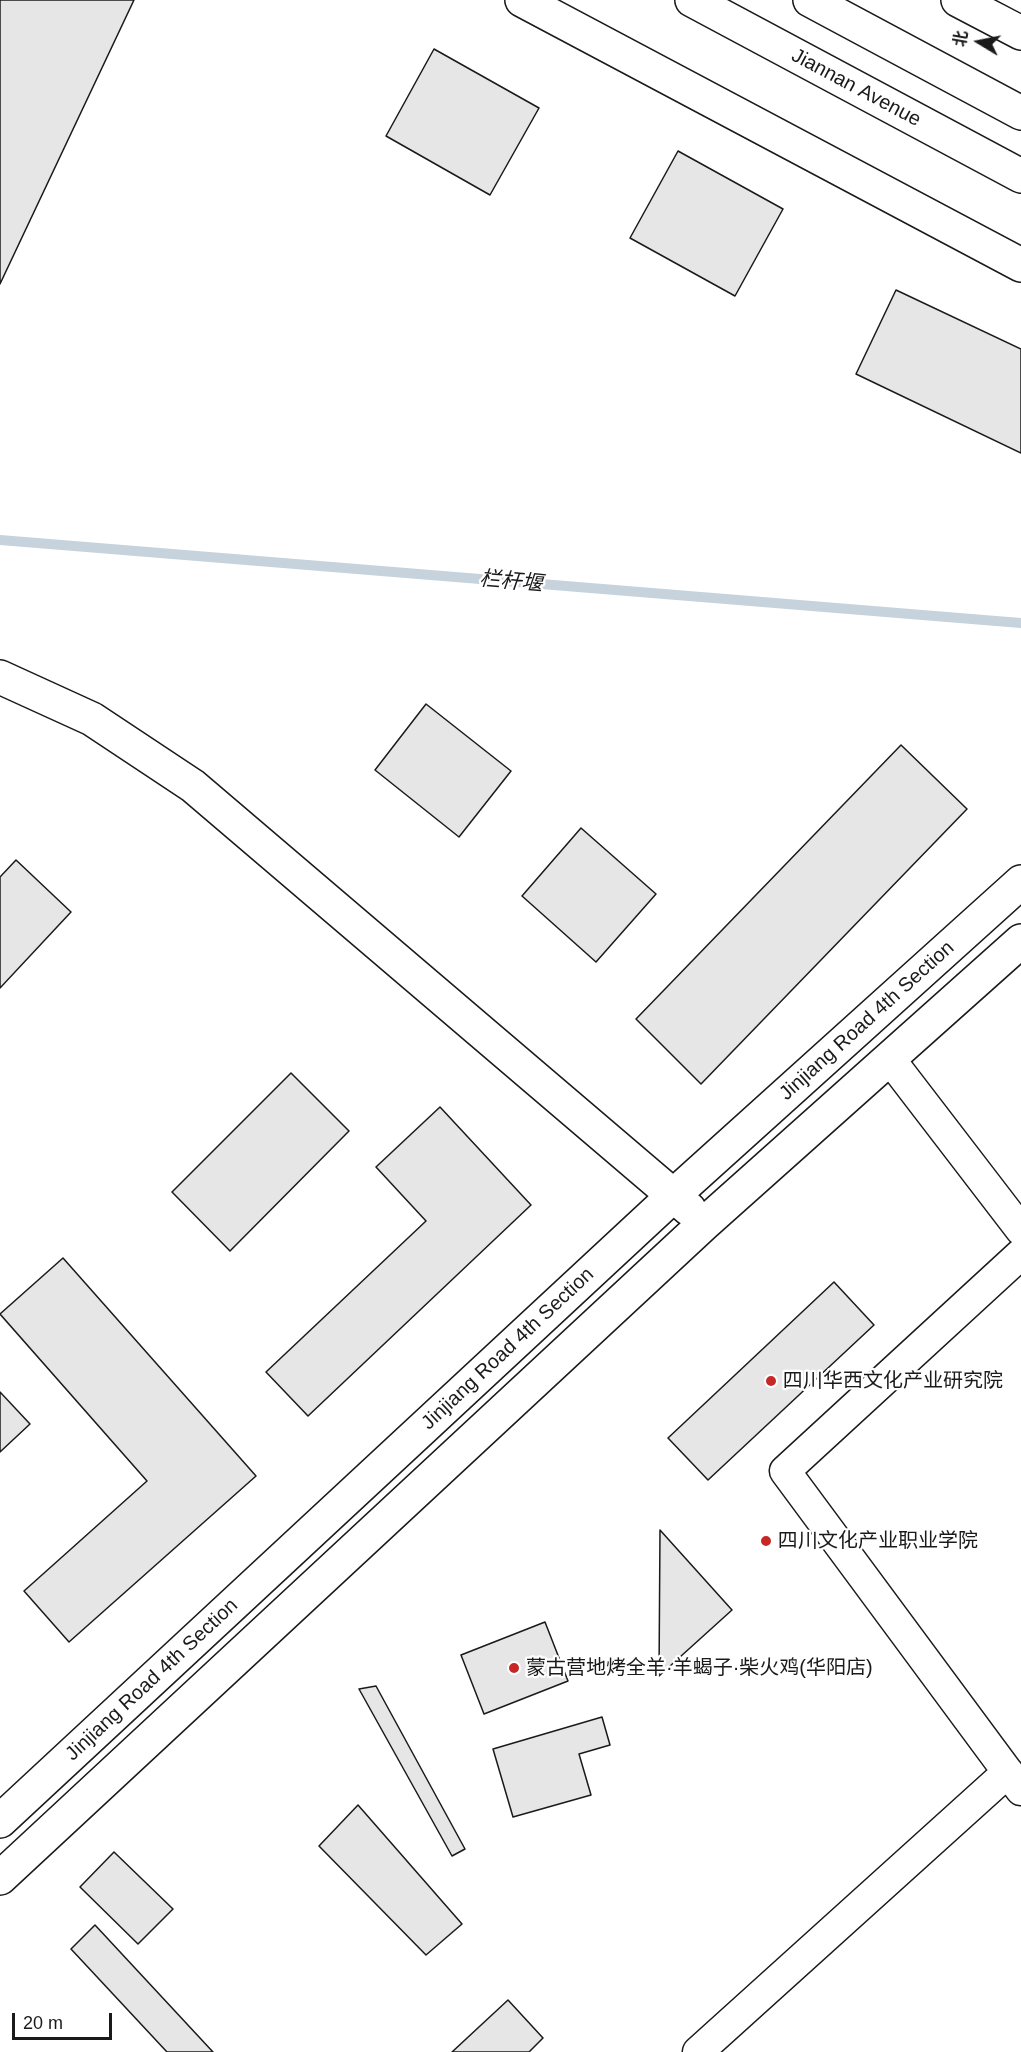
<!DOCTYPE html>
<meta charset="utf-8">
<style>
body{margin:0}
#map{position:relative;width:1021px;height:2052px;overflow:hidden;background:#fff;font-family:Helvetica,"Noto Sans SC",sans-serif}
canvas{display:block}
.north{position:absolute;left:949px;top:12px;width:60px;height:60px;-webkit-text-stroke:4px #fff;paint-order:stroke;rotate:280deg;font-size:16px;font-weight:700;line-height:24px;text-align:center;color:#1a1a1a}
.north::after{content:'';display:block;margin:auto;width:21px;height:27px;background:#1a1a1a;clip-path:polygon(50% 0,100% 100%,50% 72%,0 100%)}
.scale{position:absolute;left:12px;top:2013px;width:100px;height:27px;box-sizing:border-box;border:3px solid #1a1a1a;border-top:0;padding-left:8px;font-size:18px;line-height:21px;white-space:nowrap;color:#1a1a1a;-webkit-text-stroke:4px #fff;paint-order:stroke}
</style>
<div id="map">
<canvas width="1021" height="2052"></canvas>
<div class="north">北</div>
<div class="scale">20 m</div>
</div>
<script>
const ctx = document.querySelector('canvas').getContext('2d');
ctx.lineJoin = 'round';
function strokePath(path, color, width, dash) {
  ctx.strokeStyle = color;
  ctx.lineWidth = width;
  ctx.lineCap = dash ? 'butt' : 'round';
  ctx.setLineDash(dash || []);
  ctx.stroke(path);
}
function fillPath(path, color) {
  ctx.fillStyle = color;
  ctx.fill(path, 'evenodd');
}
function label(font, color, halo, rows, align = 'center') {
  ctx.font = font + ' Helvetica,"Noto Sans SC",sans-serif';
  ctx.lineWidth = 4.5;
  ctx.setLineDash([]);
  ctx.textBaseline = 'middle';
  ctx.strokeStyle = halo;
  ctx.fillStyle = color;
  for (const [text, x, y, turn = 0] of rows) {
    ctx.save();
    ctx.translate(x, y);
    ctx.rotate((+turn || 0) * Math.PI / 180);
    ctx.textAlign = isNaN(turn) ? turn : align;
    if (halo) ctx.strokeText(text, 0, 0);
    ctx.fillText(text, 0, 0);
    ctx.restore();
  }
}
strokePath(new Path2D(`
 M0,540L1021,623`), '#c6d2dc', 10);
const building = new Path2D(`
 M0,0H134L0,284Z
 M434,49L539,108L490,195L386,136Z
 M678,151L783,209L735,296L630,238Z
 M896,290L1021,349V453L856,374Z
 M426,704L511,771L459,837L375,770Z
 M901,745L967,809L701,1084L636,1019Z
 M581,828L656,894L596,962L522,896Z
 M16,860L71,912L0,988V877Z
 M291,1073L349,1131L230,1251L172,1192Z
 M440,1107L531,1205L308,1416L266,1372L426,1221L376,1167Z
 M63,1258L256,1476L69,1642L24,1591L147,1481L0,1314Z
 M834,1282L874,1325L708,1480L668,1438Z
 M0,1392L30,1424L0,1452Z
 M660,1530L732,1610L659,1676Z
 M545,1622L568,1681L484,1714L461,1655Z
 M376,1686L465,1849L452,1856L359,1689Z
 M602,1717L610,1745L579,1754L591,1795L513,1817L493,1749Z
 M358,1805L462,1924L426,1955L319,1846Z
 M114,1852L173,1909L138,1944L80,1887Z
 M95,1925L213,2052H167L71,1949Z
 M508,2000L543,2038L529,2052H452Z`);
fillPath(building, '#e6e6e6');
strokePath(building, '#1a1a1a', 1.5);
const minor = new Path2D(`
 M889,1058L1021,1230
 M1021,1254L785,1471L1021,1790
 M698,2052L1008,1772`);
const tertiary = new Path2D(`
 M0,677L92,719L193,786L689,1209
 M0,1821L674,1195L1021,882
 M0,1878L704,1224L1021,941`);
const secondary = new Path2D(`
 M522,0L1021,265
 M958,0L1021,33`);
const trunk = new Path2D(`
 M692,0L1021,176
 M810,0L1021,113`);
strokePath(minor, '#1a1a1a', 33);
strokePath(tertiary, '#1a1a1a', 36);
strokePath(secondary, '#1a1a1a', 36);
strokePath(trunk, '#1a1a1a', 36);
strokePath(minor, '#fff', 30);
strokePath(tertiary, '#fff', 33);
strokePath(secondary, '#fff', 33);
strokePath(trunk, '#fff', 33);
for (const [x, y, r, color] of [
 [771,1381,6,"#c62828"],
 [766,1541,6,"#c62828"],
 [514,1668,6,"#c62828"]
]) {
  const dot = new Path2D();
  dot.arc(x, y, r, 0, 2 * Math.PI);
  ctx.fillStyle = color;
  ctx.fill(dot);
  strokePath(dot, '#fff', 2);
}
label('20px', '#1a1a1a', '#fff', [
 ["Jiannan Avenue",856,88,28],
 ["Jinjiang Road 4th Section",867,1021,-42],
 ["Jinjiang Road 4th Section",508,1349,-43],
 ["Jinjiang Road 4th Section",152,1680,-43]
]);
label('20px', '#1a1a1a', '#fff', [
 ["四川华西文化产业研究院",783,1381],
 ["四川文化产业职业学院",778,1541],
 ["蒙古营地烤全羊·羊蝎子·柴火鸡(华阳店)",526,1668]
], 'left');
label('italic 21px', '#1a1a1a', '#fff', [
 ["栏杆堰",511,582,5]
]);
</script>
